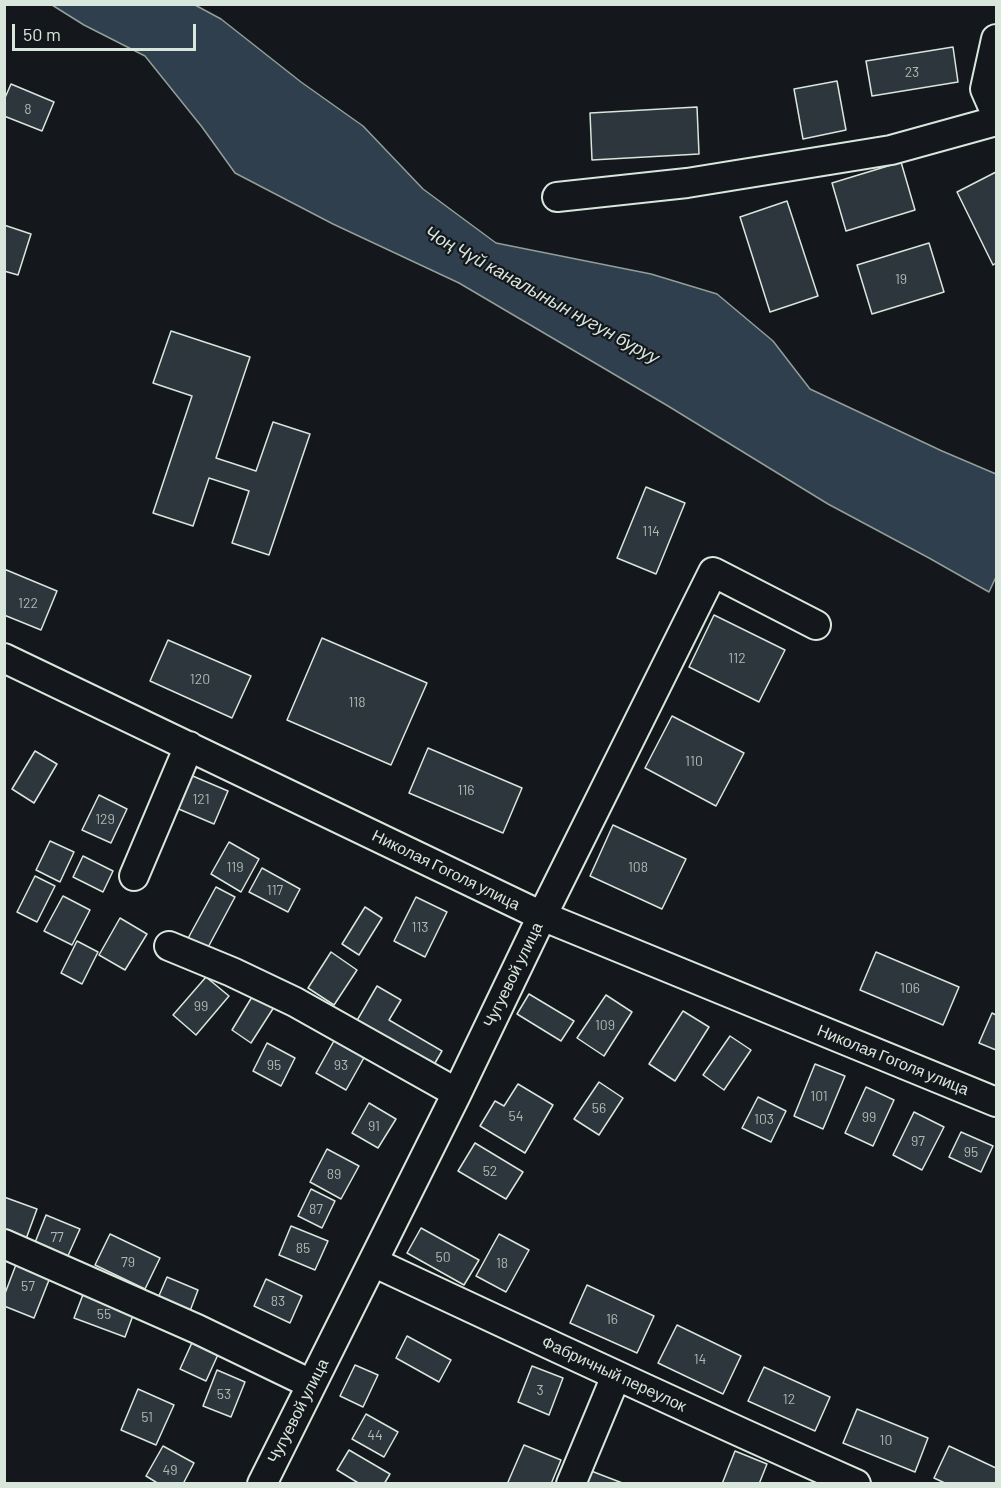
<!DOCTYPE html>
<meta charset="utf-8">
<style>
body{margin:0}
#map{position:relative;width:1001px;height:1488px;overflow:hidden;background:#14181c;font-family:Barlow,sans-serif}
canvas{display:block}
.frame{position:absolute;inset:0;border:6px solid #d8e6dc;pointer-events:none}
.scale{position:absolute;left:12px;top:24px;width:184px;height:27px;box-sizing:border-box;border:3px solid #d8e6dc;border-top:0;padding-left:8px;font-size:18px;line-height:21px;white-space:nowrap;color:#d8e6dc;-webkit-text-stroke:4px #14181c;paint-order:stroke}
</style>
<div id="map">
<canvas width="1001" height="1488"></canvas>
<div class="frame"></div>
<div class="scale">50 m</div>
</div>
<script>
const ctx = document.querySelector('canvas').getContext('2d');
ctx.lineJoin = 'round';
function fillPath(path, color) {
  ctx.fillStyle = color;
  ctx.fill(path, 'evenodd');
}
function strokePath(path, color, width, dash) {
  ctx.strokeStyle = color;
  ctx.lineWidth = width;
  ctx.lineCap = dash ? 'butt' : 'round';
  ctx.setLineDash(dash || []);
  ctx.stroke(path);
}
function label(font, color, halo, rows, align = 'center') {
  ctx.font = font + ' Barlow,sans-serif';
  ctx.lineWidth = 4.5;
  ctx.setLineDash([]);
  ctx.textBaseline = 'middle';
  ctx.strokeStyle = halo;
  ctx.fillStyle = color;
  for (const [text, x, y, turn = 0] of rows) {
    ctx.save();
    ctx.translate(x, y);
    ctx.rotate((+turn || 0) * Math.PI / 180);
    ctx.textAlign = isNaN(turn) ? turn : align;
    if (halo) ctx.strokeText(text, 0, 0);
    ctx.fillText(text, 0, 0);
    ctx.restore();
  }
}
const water = new Path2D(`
 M52,5H195L221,19L301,82L363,126L423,189L496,243L651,274L717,294L773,341L810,389L942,451L996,474V577L989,592L929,558L828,504L668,406L459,283L333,224L235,173L202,127L145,56L84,25Z`);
fillPath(water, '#2f3f4d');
strokePath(water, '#939e99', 1.5);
const building = new Path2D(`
 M953,47L958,82L872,96L866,61Z
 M837,81L846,130L803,139L794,89Z
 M11,84L54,102L42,131L4,116V100Z
 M697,107L699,154L592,160L590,113Z
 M901,162L915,210L846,231L832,183Z
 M996,172V263L993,265L957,192Z
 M787,201L818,296L770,312L740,217Z
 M4,225L31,234L18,275L4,271Z
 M929,243L944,292L872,314L857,265Z
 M171,331L250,357L216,458L256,471L273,422L310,434L269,555L232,543L249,491L209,478L193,526L153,513L192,396L153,383Z
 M646,487L685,503L656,574L617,558Z
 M4,569L57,591L41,630L4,615Z
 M714,615L785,650L759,702L689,667Z
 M322,638L427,683L391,765L287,720Z
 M168,640L251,676L232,718L150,681Z
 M672,716L744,753L716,806L645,768Z
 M428,748L522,788L503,833L409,793Z
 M35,751L57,764L34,803L12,789Z
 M188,774L228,791L214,824L174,807Z
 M99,795L127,809L111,843L82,830Z
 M613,825L686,859L662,909L590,876Z
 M50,841L74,852L60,882L36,870Z
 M229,842L259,859L241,892L211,874Z
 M83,856L113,871L103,892L73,877Z
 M262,868L300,889L288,912L249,892Z
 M35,876L55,886L37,922L17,912Z
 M216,887L235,897L205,953L186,942Z
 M63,896L90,910L72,945L44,931Z
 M416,897L447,912L425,957L394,941Z
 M365,907L382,918L359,955L342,944Z
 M120,918L147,934L125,970L99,955Z
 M77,941L98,952L82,984L61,973Z
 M331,952L357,970L334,1005L308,988Z
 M876,952L959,987L943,1025L860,990Z
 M206,977L229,996L196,1035L173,1015Z
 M377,986L401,1000L389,1020L442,1051L428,1075L352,1029Z
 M255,992L276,1004L251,1043L232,1030Z
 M529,994L574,1021L561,1041L517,1014Z
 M606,995L632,1012L604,1056L577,1038Z
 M683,1011L709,1027L675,1081L649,1064Z
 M992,1013L996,1015V1050L979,1043Z
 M730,1036L751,1050L724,1090L703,1075Z
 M335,1039L365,1056L346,1090L316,1073Z
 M267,1043L295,1058L281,1086L253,1071Z
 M815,1064L845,1076L823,1129L794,1116Z
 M599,1082L623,1098L599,1135L574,1119Z
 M518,1084L553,1105L525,1153L480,1126L495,1101L504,1106Z
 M866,1087L894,1100L873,1146L845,1133Z
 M758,1097L786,1111L771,1142L742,1128Z
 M369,1103L396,1119L378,1148L352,1133Z
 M914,1112L944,1127L922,1170L893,1155Z
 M961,1132L993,1146L981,1172L949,1157Z
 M475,1143L523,1172L506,1199L458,1171Z
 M327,1149L359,1166L341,1199L310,1182Z
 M311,1189L335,1201L322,1228L298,1216Z
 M4,1197L37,1209L26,1239L4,1231Z
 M46,1215L80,1229L67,1258L34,1245Z
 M291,1226L328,1241L315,1270L279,1255Z
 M421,1228L479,1260L464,1285L407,1253Z
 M110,1234L160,1258L145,1289L95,1265Z
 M499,1234L529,1250L506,1292L476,1276Z
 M17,1262L51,1275L34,1318L4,1306V1296Z
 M167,1277L198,1290L190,1311L158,1298Z
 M266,1279L302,1296L290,1323L254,1306Z
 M587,1285L654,1316L637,1353L570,1323Z
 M84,1292L135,1310L125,1337L74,1318Z
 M677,1325L741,1356L723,1394L658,1363Z
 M195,1336L221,1348L206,1381L180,1369Z
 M407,1336L451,1360L439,1382L396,1358Z
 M355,1365L378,1375L363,1407L340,1396Z
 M532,1366L563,1378L549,1415L518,1402Z
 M764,1367L830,1397L815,1431L748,1401Z
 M217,1370L245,1382L231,1417L203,1406Z
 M138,1389L174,1405L156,1445L121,1430Z
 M857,1409L928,1438L915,1472L843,1443Z
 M366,1414L398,1432L384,1457L352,1439Z
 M524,1445L561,1460L551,1484H511L508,1482Z
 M163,1446L194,1463L183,1484H159L146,1476Z
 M949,1446L996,1468V1484H947L934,1478Z
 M349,1450L390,1474L384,1484H360L337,1470Z
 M735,1451L767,1464L759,1484H722Z
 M586,1469L625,1484H581Z`);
fillPath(building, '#2c363c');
strokePath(building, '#d8e6dc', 1.5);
const minor = new Path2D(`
 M996,39L985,89L996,114
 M557,197L687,183L891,150L996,121
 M4,658L542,916L996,1102
 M134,876L189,746
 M169,946L232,972L295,1002L457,1093
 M4,1244L197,1329L311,1384
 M373,1262C533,1337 693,1412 856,1484
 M262,1484L457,1093L542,916L713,572L816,625
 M571,1484L616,1376`);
strokePath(minor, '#d8e6dc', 32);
strokePath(minor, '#14181c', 28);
label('14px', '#adbab4', null, [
 ["23",912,72],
 ["8",28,109],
 ["19",901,279],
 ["114",651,531],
 ["122",28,603],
 ["112",737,658],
 ["120",200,679],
 ["118",357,702],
 ["110",694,761],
 ["116",466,790],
 ["121",201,799],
 ["129",105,819],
 ["119",235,867],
 ["108",638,867],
 ["117",275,890],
 ["113",420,927],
 ["106",910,988],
 ["99",201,1006],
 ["109",605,1025],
 ["95",274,1065],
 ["93",341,1065],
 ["101",819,1096],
 ["56",599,1108],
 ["54",516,1116],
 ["99",869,1117],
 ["103",764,1119],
 ["91",374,1126],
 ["97",918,1141],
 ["95",971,1152],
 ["52",490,1171],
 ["89",334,1174],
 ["87",316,1209],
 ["77",57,1237],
 ["85",303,1248],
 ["50",443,1257],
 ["79",128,1262],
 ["18",502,1263],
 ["57",28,1286],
 ["83",278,1301],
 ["55",104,1314],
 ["16",612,1319],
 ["14",700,1359],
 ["3",540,1390],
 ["53",224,1394],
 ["12",789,1399],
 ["51",147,1417],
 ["44",375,1435],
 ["10",886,1440],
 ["49",170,1470]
]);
label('16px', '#d8e6dc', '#14181c', [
 ["Николая Гоголя улица",446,870,26],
 ["Чугуевой улица",513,975,-64],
 ["Николая Гоголя улица",893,1060,22],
 ["Фабричный переулок",614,1374,25],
 ["Чугуевой улица",298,1411,-63]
]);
label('italic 18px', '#d8e6dc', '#14181c', [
 ["Чоң Чүй каналынын нугун буруу",542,295,29]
]);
</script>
